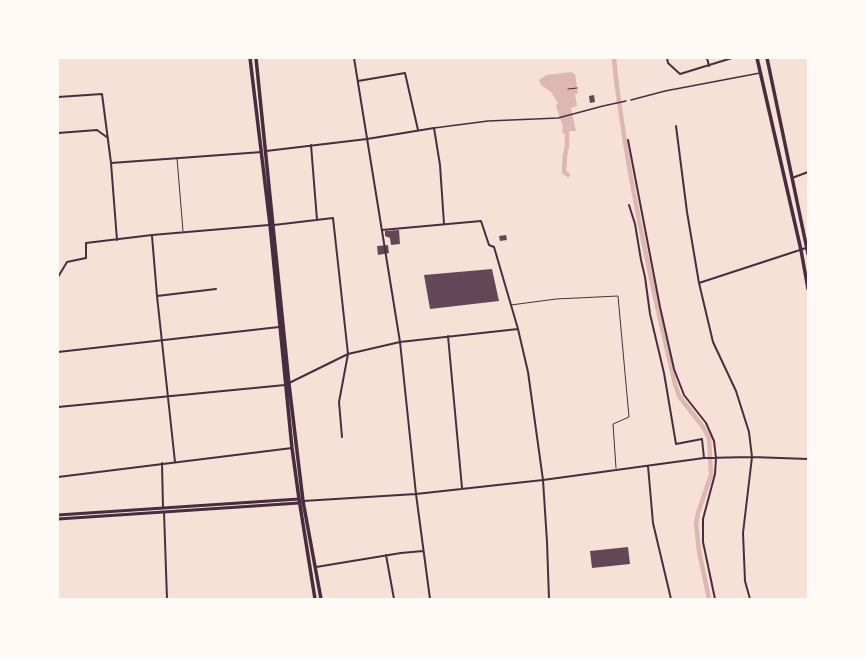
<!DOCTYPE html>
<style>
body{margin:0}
#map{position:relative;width:866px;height:657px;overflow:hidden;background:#f7e1d7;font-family:Barlow,sans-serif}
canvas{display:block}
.frame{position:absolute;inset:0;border:59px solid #fffaf5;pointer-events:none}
</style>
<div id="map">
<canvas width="866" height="657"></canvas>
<div class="frame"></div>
</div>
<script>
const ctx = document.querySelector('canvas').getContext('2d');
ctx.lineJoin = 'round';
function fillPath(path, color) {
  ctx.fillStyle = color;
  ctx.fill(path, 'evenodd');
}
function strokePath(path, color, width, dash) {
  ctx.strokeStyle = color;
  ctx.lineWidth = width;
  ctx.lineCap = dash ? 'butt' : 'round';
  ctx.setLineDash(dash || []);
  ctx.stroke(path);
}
fillPath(new Path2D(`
 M571,72L575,74L578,93L575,94L577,106L571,108L576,131H570L565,134L562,133L563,127L556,106L558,103L551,92L541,85L539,80L546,75Z`), '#dcb8b0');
strokePath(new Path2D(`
 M614,58C616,86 621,114 625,142C638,224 656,304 675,384L679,396L703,427L709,438L711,475L698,513L696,524L699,551L709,599
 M567,133V146L565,155L564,172L568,175`), '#dcb8b0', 4.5);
fillPath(new Path2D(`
 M594,95L595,102L590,103L589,96Z
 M399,230L400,244L391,245L390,238L385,236V231Z
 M506,235L507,240L500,241L499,236Z
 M388,245L389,253L378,255L377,246Z
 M492,269L499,301L430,309L424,275Z
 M628,547L630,564L592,568L590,551Z`), '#644757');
strokePath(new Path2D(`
 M568,89L577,88`), '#4a2c40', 1);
strokePath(new Path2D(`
 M177,158L183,231
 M511,305L556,299L618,296L629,417L613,424L616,468`), '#4a2c40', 1);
strokePath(new Path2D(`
 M631,100L665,91L760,73
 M434,128L488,121L558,118L603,106L626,101`), '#4a2c40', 1.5);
strokePath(new Path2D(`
 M354,58L400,342L416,494L430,599
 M667,58L668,63L680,74L732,58
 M707,58L709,66
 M358,81L405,73L418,130
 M58,97L102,94L111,163L117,240
 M676,126L687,212L699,283L713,342L736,391L749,432L752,457L743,533L745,581L750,599
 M58,133L97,130L108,138
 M628,140L660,307L674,369L684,395L706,423L714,441L716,458L715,474L703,519V542L715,599
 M311,145L317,220
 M266,151L367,139L434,128L440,165L444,224
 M111,163L262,152
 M792,178L808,172
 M629,205L635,224L641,260L645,277L650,314L664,373L676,444L702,439L704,458
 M274,225L333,218L348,354L339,402L342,437
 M382,230L481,221L489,245L494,247L518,329L528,372L543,480L547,542L549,599
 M152,236L157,296L175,462
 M58,277L67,262L86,258V243L152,235L269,225
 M699,283L806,248
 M157,296L216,289
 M448,336L462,488
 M58,352L279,327
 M58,407L285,385L348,354L400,342L518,329
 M162,463L163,508
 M648,466L653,523L671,599
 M58,477L292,448
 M303,501L416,494L543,480L704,458L752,457L808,459
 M164,512L167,599
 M386,555L394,599
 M316,567L401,553L423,551`), '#4a2c40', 2);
strokePath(new Path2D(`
 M58,515L299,499
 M58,519L299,503`), '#4a2c40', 3);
strokePath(new Path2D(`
 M250,58L270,225L292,448L299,499L315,599
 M256,58L289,384L303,501L321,599`), '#4a2c40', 3.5);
strokePath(new Path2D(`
 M757,58L801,250L808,289
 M767,58L808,254`), '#4a2c40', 3.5);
</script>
